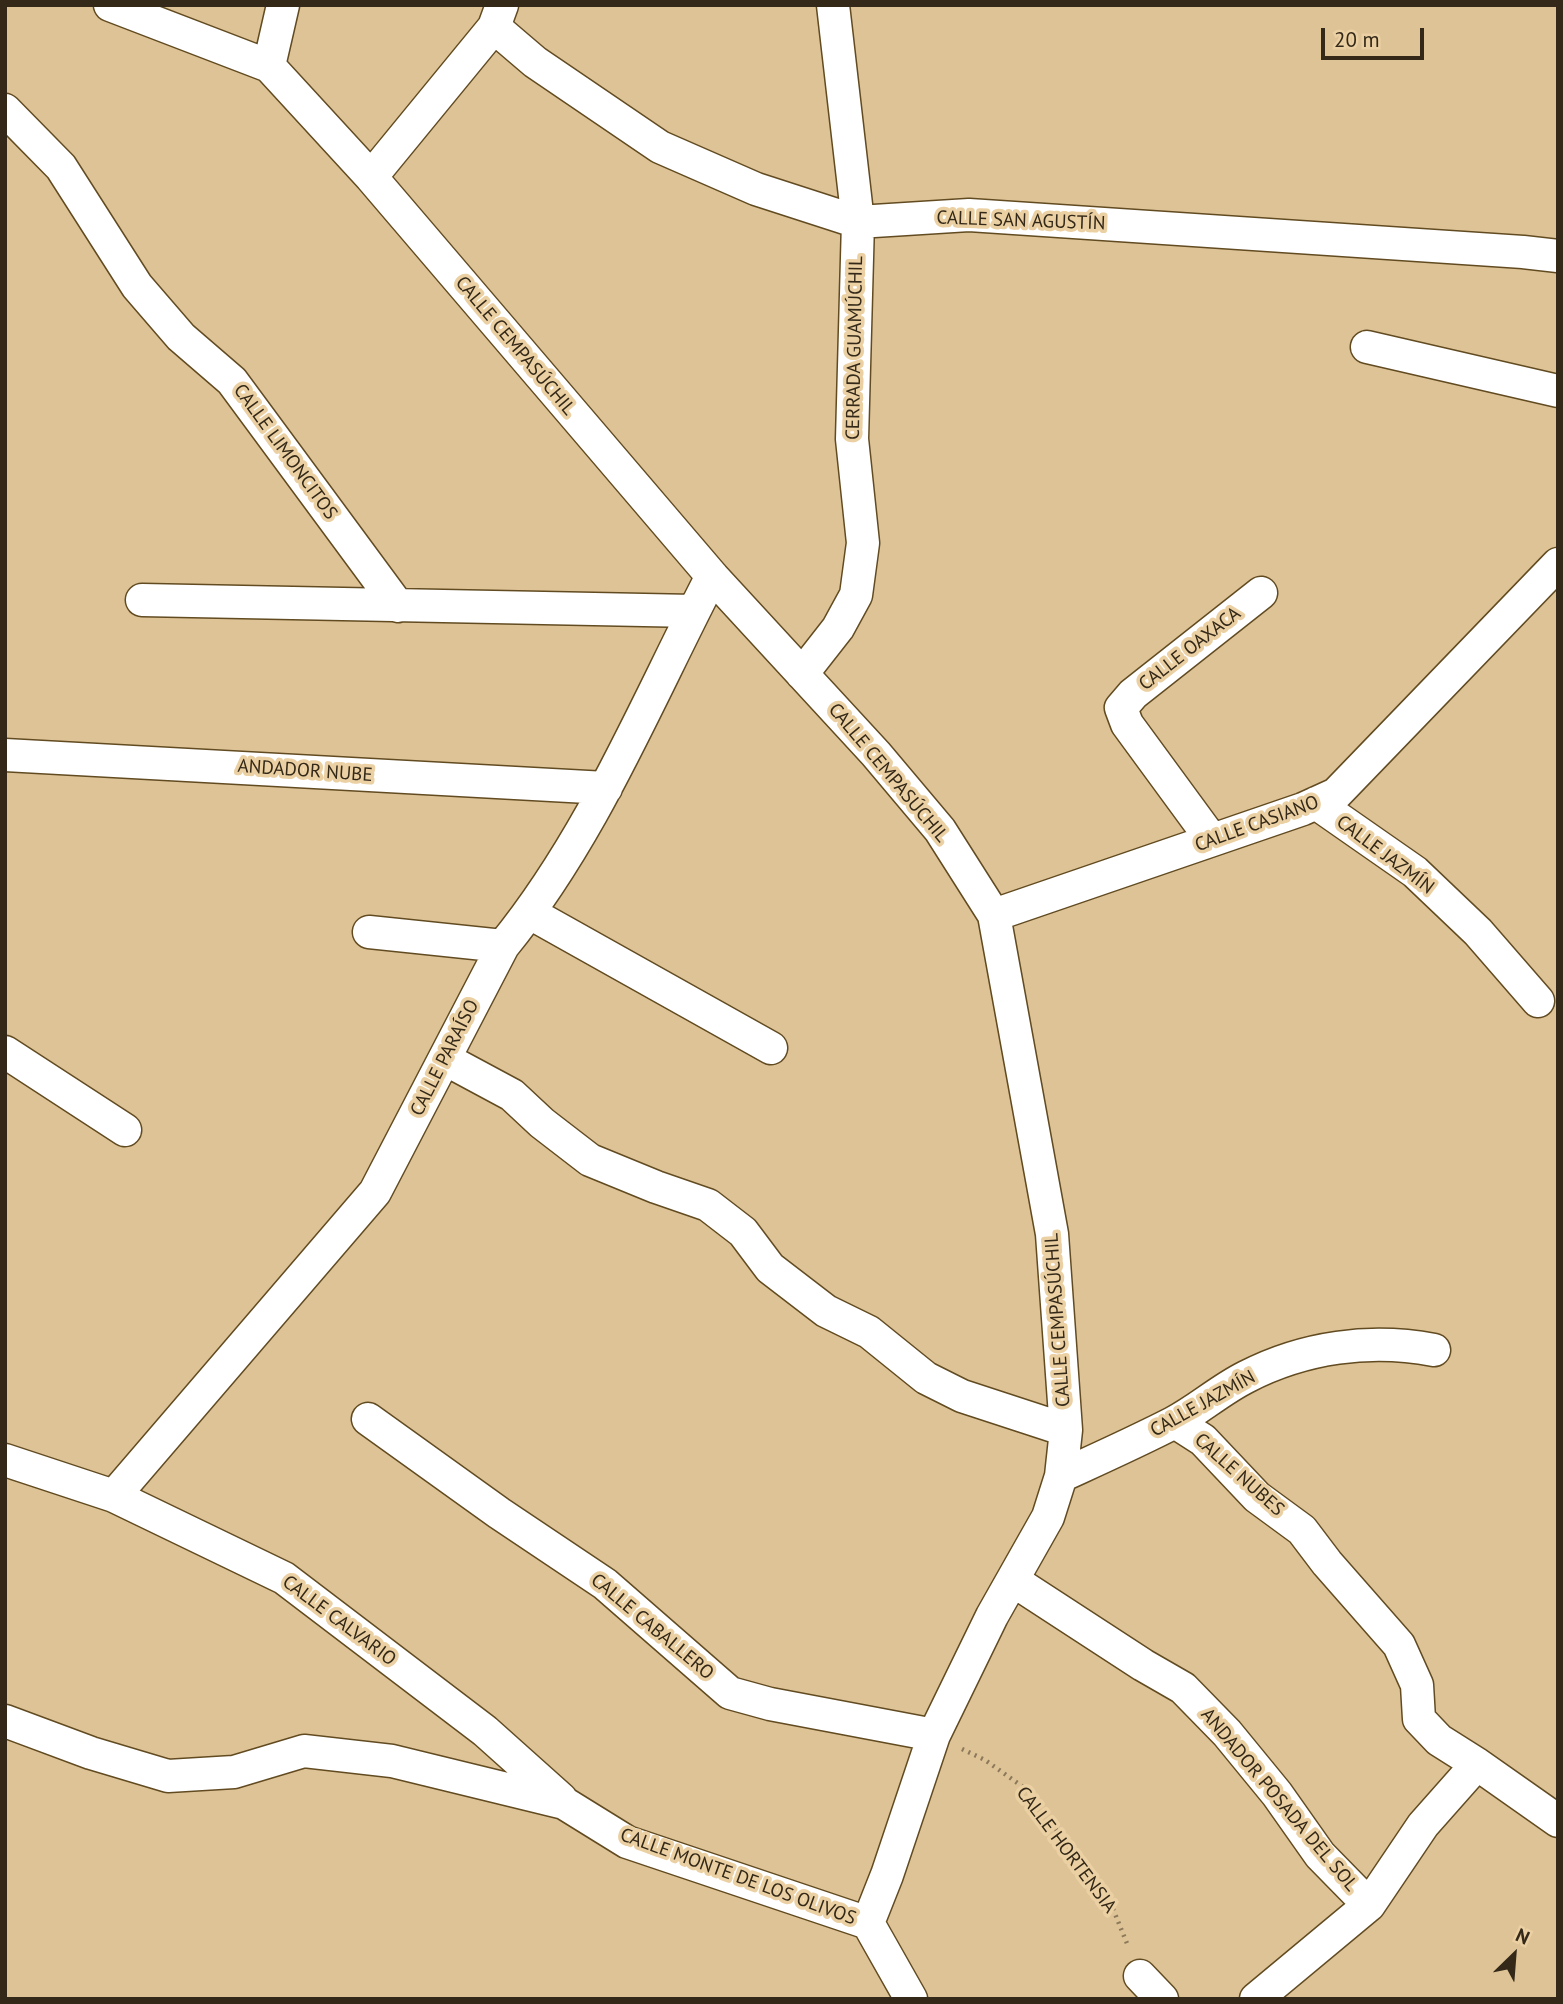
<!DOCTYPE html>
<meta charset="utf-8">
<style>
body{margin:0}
#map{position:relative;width:1563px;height:2004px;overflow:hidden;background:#dec397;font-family:"PT Sans",sans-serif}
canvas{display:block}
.frame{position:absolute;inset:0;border:7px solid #342918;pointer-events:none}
.north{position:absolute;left:1479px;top:1920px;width:70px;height:70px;-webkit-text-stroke:5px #ebd0a3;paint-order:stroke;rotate:25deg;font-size:19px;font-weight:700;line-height:28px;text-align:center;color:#342918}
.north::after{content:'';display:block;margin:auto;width:24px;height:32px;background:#342918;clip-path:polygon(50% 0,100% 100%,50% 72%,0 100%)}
.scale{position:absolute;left:1321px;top:28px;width:103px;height:32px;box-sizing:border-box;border:4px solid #342918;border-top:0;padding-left:9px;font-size:21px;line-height:24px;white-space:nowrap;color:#342918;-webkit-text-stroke:5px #ebd0a3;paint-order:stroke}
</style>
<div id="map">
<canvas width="1563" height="2004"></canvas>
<div class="frame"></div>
<div class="north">N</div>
<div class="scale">20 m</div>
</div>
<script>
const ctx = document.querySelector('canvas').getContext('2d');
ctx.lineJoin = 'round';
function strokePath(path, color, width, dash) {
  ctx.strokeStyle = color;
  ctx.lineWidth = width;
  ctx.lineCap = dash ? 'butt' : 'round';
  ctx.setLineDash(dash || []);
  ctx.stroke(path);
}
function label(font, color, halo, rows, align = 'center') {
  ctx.font = font + ' "PT Sans",sans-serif';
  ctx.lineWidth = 7;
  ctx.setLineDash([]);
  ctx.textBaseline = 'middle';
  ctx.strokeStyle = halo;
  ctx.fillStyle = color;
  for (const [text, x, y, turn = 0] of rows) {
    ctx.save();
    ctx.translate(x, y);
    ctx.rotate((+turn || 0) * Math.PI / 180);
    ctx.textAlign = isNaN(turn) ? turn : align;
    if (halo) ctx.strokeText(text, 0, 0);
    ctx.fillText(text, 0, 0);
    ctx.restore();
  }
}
const street = new Path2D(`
 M110,5L269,66L371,177L712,576L876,754L940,830L994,915L1052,1234L1066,1430L1061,1476L1048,1517L992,1616L934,1735L887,1875L868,1923L911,1999
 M494,27L535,62L660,147L756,189L858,222L969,215L1523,252L1558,256
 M269,66L283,5
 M5,110L61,167L137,286L181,337L232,381L398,606
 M371,177L494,27L502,5
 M1367,347L1558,391
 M142,600L694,611
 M802,674L838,628L856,595L863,543L852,439L858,222L833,5
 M5,755L606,788
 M1316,803L1415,872L1478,932L1538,1001
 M1212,840L1127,724L1121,708L1133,694L1261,593
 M530,913L771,1048
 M994,915L1303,809L1336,794L1558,564
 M369,932L503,946
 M5,1052L125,1130
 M445,1059L512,1095L542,1123L590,1160L656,1187L708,1205L743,1232L770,1268L826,1311L869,1332L926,1378L962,1396L1066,1430
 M368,1419L499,1513L605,1584L730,1693L770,1704L934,1735
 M1175,1422L1203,1440L1257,1497L1302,1530L1327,1563L1399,1645L1417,1685L1419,1719L1439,1740L1477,1764L1558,1821
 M5,1460L114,1496L284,1578L485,1731L561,1799
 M1061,1476C1098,1459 1136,1442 1173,1423C1198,1410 1220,1390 1246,1377C1304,1347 1370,1338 1434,1350
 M114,1496L375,1192L503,946C593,836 647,701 712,576
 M1014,1581L1143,1665L1183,1688L1227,1733L1277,1794L1320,1855L1369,1905
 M5,1721L91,1753L168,1776L234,1772L304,1751L392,1761L564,1803L627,1842L868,1923
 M1140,1976L1162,1999
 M1256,1999L1369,1905L1423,1825L1477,1764`);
strokePath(street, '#624b21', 35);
strokePath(new Path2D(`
 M962,1749L985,1760L1026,1789L1111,1904L1128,1946`), '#8c795a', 4.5, [2, 5]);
strokePath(street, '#fff', 32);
label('19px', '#342918', '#ebd0a3', [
 ["CALLE SAN AGUSTÍN",1021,221,2],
 ["CALLE CEMPASÚCHIL",515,346,50],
 ["CERRADA GUAMÚCHIL",855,348,-89],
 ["CALLE LIMONCITOS",285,452,54],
 ["CALLE OAXACA",1190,649,-38],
 ["ANDADOR NUBE",305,771,4],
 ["CALLE CEMPASÚCHIL",888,773,50],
 ["CALLE CASIANO",1257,824,-20],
 ["CALLE JAZMÍN",1385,855,37],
 ["CALLE PARAÍSO",445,1058,-63],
 ["CALLE CEMPASÚCHIL",1058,1320,-94],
 ["CALLE JAZMÍN",1203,1404,-29],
 ["CALLE NUBES",1239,1475,42],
 ["CALLE CALVARIO",339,1621,37],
 ["CALLE CABALLERO",652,1627,40],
 ["ANDADOR POSADA DEL SOL",1279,1800,50],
 ["CALLE HORTENSIA",1066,1850,53],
 ["CALLE MONTE DE LOS OLIVOS",738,1877,20]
]);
</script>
